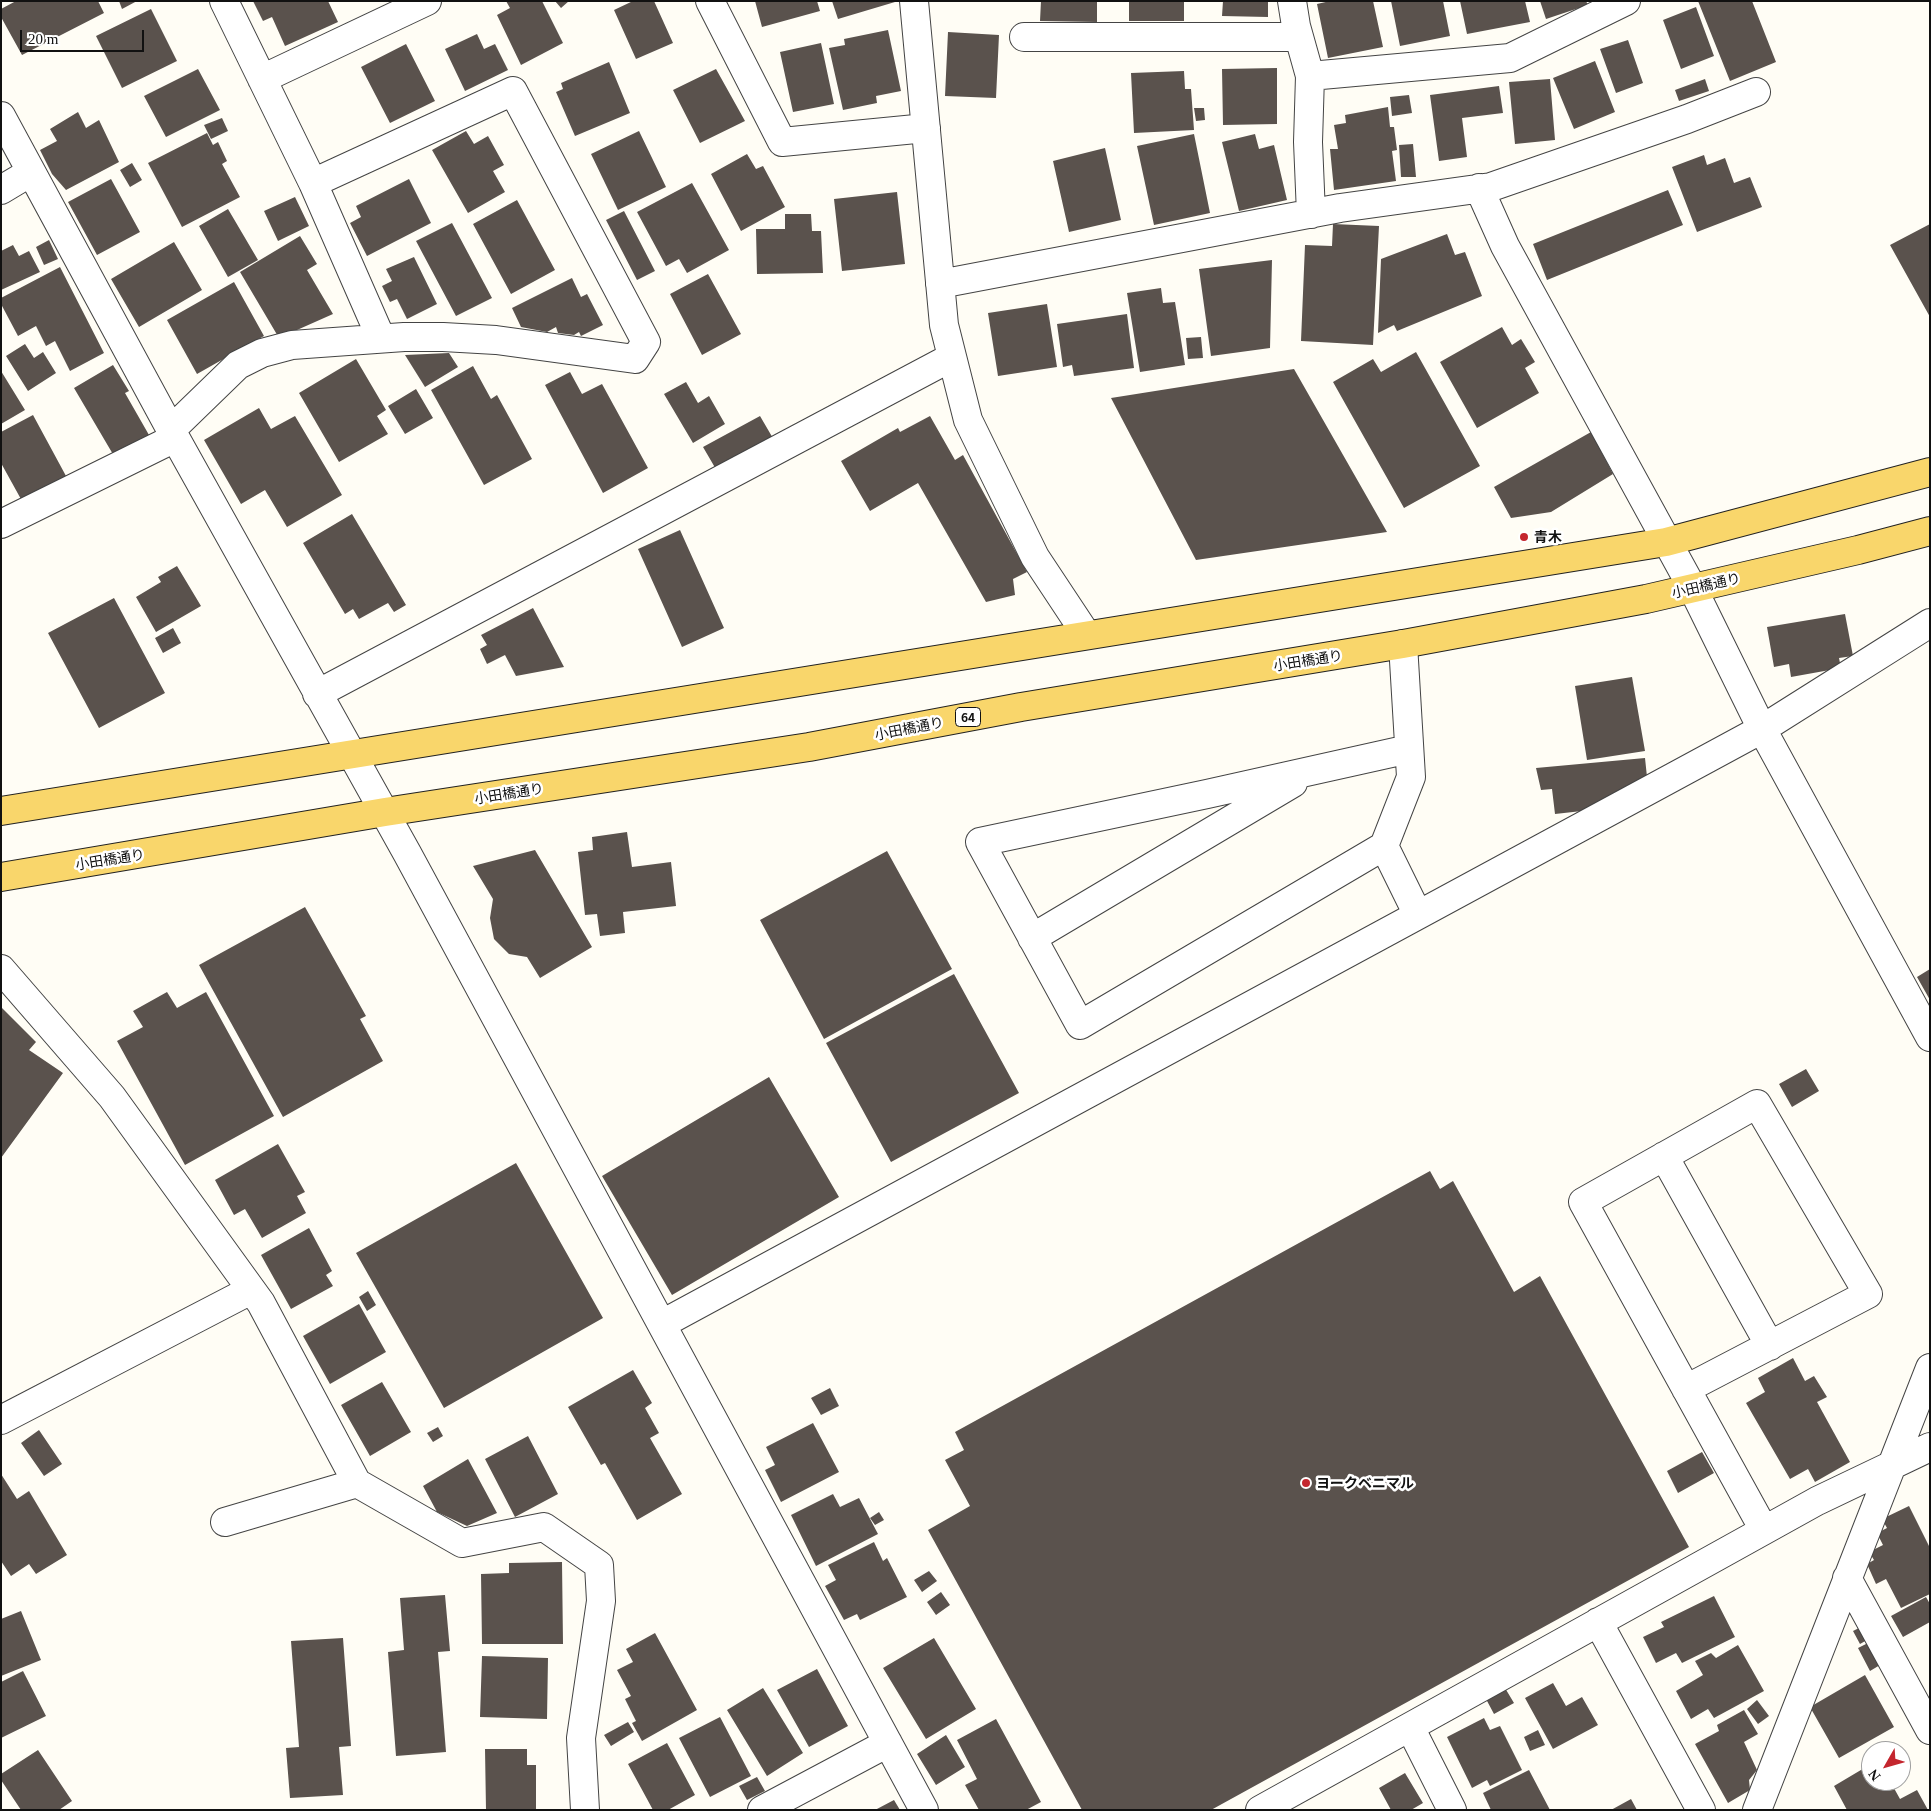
<!DOCTYPE html>
<meta charset="utf-8">
<style>
body{margin:0}
#map{position:relative;width:1931px;height:1811px;overflow:hidden;background:#fffdf5;font-family:Georgia,serif}
canvas{display:block}
.frame{position:absolute;inset:0;border:2px solid #111;pointer-events:none}
.north{position:absolute;left:1861px;top:1741px;width:50px;height:50px;box-sizing:border-box;background:#fff;border:1px solid #a0a0a0;border-radius:50%;rotate:232deg;font-size:14px;font-weight:700;line-height:20px;text-align:center;color:#111}
.north::after{content:'';display:block;margin:auto;width:18px;height:22px;background:#c4262e;clip-path:polygon(50% 0,100% 100%,50% 72%,0 100%)}
.scale{position:absolute;left:20px;top:30px;width:124px;height:22px;box-sizing:border-box;border:2px solid #111;border-top:0;padding-left:6px;font-size:15px;line-height:18px;white-space:nowrap;color:#111;-webkit-text-stroke:4px #fff;paint-order:stroke}
</style>
<div id="map">
<canvas width="1931" height="1811"></canvas>
<div class="frame"></div>
<div class="north">N</div>
<div class="scale">20 m</div>
</div>
<script>
const ctx = document.querySelector('canvas').getContext('2d');
ctx.lineJoin = 'round';
function fillPath(path, color) {
  ctx.fillStyle = color;
  ctx.fill(path, 'evenodd');
}
function strokePath(path, color, width, dash) {
  ctx.strokeStyle = color;
  ctx.lineWidth = width;
  ctx.lineCap = dash ? 'butt' : 'round';
  ctx.setLineDash(dash || []);
  ctx.stroke(path);
}
function label(font, color, halo, rows, align = 'center') {
  ctx.font = font + ' Georgia,"Noto Sans JP",serif';
  ctx.lineWidth = 5;
  ctx.setLineDash([]);
  ctx.textBaseline = 'middle';
  ctx.strokeStyle = halo;
  ctx.fillStyle = color;
  for (const [text, x, y, turn = 0] of rows) {
    ctx.save();
    ctx.translate(x, y);
    ctx.rotate((+turn || 0) * Math.PI / 180);
    ctx.textAlign = isNaN(turn) ? turn : align;
    if (halo) ctx.strokeText(text, 0, 0);
    ctx.fillText(text, 0, 0);
    ctx.restore();
  }
}
fillPath(new Path2D(`
 M16,1H98L104,13L22,55L1,17V9Z
 M119,1H137L122,9Z
 M253,1H328L338,22L285,46L272,17L263,21Z
 M506,1H542L563,43L521,65L497,15L510,8Z
 M555,1H569L561,8Z
 M633,1H654L673,43L636,59L614,10Z
 M755,1H817L820,11L762,27Z
 M832,1H895V2L838,19Z
 M1041,1H1097V22L1040,21Z
 M1129,1H1184V21H1129Z
 M1223,1H1268V17L1222,16Z
 M1330,1H1373L1383,47L1328,58L1317,4Z
 M1391,1H1443L1450,36L1400,46Z
 M1460,1H1525L1530,22L1467,34Z
 M1540,1H1586L1588,5L1546,19Z
 M1698,1H1752L1776,62L1730,81Z
 M1696,7L1714,56L1681,69L1663,20Z
 M151,9L177,61L122,88L96,36Z
 M888,30L901,91L876,96L877,103L843,110L829,48L845,45L844,39Z
 M948,32L999,35L996,98L945,96Z
 M477,34L484,49L495,44L508,70L465,91L445,49Z
 M1628,40L1643,83L1616,93L1600,49Z
 M821,43L834,104L793,112L780,52Z
 M406,44L435,101L390,123L361,67Z
 M1595,61L1615,112L1574,129L1553,78Z
 M609,62L630,113L575,136L556,92L563,89L561,83Z
 M1277,68V124L1223,125L1222,69Z
 M198,69L220,110L166,137L144,96Z
 M716,69L745,121L700,143L673,90Z
 M1184,71L1185,89H1191L1194,130L1134,133L1131,73Z
 M1550,79L1555,140L1515,144L1509,82Z
 M1705,79L1709,91L1679,101L1675,90Z
 M1499,86L1503,113L1462,118L1467,157L1439,161L1430,95Z
 M1409,95L1412,113L1392,116L1390,97Z
 M1388,107L1390,127H1394L1397,150L1392,151L1396,181L1334,190L1330,149H1338L1334,125L1346,123L1345,115Z
 M1194,108H1204L1205,120L1196,121Z
 M78,112L86,128L99,120L119,162L66,190L52,174L40,150L57,141L50,129Z
 M222,118L228,131L211,139L204,125Z
 M466,131L474,144L488,136L504,165L493,171L505,192L468,213L432,150Z
 M639,131L666,187L618,210L591,154Z
 M207,133L213,145L218,142L227,161L222,164L240,197L182,227L148,163Z
 M1194,134L1210,213L1154,225L1137,146Z
 M1255,134L1259,149L1274,145L1287,200L1239,211L1222,142Z
 M1413,144L1416,177H1401L1399,145Z
 M1105,148L1121,220L1069,232L1053,161Z
 M747,154L756,169L763,166L785,207L741,231L711,174Z
 M1704,155L1707,165L1725,158L1734,183L1750,177L1762,207L1697,232L1672,167Z
 M132,163L142,180L130,187L120,170Z
 M111,179L140,232L97,255L68,202Z
 M409,179L431,223L367,256L350,223L361,217L356,206Z
 M692,183L729,250L687,273L679,259L666,266L637,212Z
 M1668,190L1683,225L1547,280L1533,244Z
 M897,192L905,264L842,271L834,199Z
 M295,197L309,226L278,241L264,211Z
 M517,200L555,270L511,294L473,224Z
 M228,209L258,260L228,277L199,226Z
 M624,211L655,271L637,280L606,220Z
 M785,214H811L812,231H821L823,273L757,274L756,229H785Z
 M452,223L492,298L456,316L416,241Z
 M1333,224L1379,226L1373,345L1301,341L1305,245L1332,246Z
 M1930,224V317L1890,245Z
 M1447,234L1455,255L1465,252L1482,296L1397,331L1394,325L1378,333L1381,259Z
 M300,236L317,264L307,270L333,314L279,338L240,272Z
 M49,240L58,259L44,265L36,247Z
 M174,242L202,290L139,327L111,279Z
 M13,245L19,256L29,251L40,272L1,290V251Z
 M414,257L437,304L407,319L397,299L390,302L382,286L392,281L386,269Z
 M1272,260L1270,348L1211,356L1199,269Z
 M60,267L104,353L70,371L55,341L46,346L36,326L18,336L1,304V298Z
 M708,274L741,334L702,355L670,294Z
 M572,278L581,297L587,294L603,325L581,336L579,332L574,335L558,333L556,327L547,332L521,327L512,308Z
 M234,282L264,336L197,374L167,320Z
 M1161,288L1163,303L1175,302L1185,365L1140,372L1127,293Z
 M1047,304L1057,367L998,376L988,313Z
 M1127,314L1134,368L1074,376L1072,365L1063,367L1057,324Z
 M1502,327L1512,345L1521,339L1535,362L1525,368L1539,393L1477,428L1440,362Z
 M1201,337L1203,358L1188,359L1186,338Z
 M25,344L34,358L43,352L56,373L28,391L6,356Z
 M1416,352L1480,466L1404,508L1333,382L1373,359L1381,372Z
 M449,353L458,367L425,387L405,355Z
 M356,359L386,410L377,416L388,434L339,462L299,393Z
 M113,365L129,391L125,393L149,435L114,456L74,388Z
 M473,366L491,399L497,395L532,459L484,485L431,390Z
 M1294,369L1387,532L1196,560L1111,398Z
 M1,371L25,410L1,424Z
 M570,372L582,394L602,384L648,468L603,493L545,385Z
 M686,382L698,403L709,396L725,424L693,443L664,394Z
 M416,389L433,418L405,434L388,406Z
 M259,408L271,429L295,416L342,495L287,527L265,490L241,504L204,440Z
 M33,415L66,476L22,501L1,463V432Z
 M760,416L774,440L717,471L703,447Z
 M930,416L955,460L963,455L1027,572L1013,579L1015,595L986,602L918,483L870,511L841,461L898,428L900,432Z
 M1591,432L1613,474L1551,512L1511,518L1494,487Z
 M352,514L406,605L394,612L388,603L359,619L353,609L345,614L303,543Z
 M680,530L724,628L682,647L638,549Z
 M177,566L201,606L156,632L136,597L161,582L158,577Z
 M114,598L165,693L99,728L48,633Z
 M533,608L564,667L516,676L505,655L487,664L480,649L487,645L481,635Z
 M1845,614L1853,656L1839,658L1841,668L1791,677L1789,664L1774,667L1767,627Z
 M173,628L181,643L163,653L155,638Z
 M1632,677L1645,751L1587,760L1575,686Z
 M1645,758L1647,777L1582,811L1555,814L1552,789L1541,790L1536,768Z
 M627,832L632,867L671,862L676,906L623,912L625,933L600,936L597,914L585,915L578,852L593,850L592,837Z
 M535,850L592,947L540,978L527,957L509,954L494,939L490,918L493,899L473,866Z
 M887,851L952,969L824,1039L760,920Z
 M305,907L366,1016L360,1019L383,1061L283,1117L199,965Z
 M1930,969V1000L1917,977Z
 M954,974L1019,1093L891,1162L826,1043Z
 M167,992L177,1008L206,992L274,1116L185,1165L117,1041L143,1027L133,1011Z
 M1,1007L36,1042L29,1050L63,1073L1,1158Z
 M1806,1069L1819,1091L1792,1107L1779,1084Z
 M769,1077L839,1197L672,1295L602,1176Z
 M278,1144L305,1192L297,1196L306,1213L262,1238L245,1209L234,1215L215,1180Z
 M516,1163L603,1318L444,1408L356,1253Z
 M1430,1171L1440,1189L1453,1181L1514,1292L1540,1276L1689,1547L1211,1810H1082L928,1530L970,1506L945,1460L964,1450L955,1432Z
 M309,1228L332,1271L326,1275L333,1286L291,1309L261,1255Z
 M368,1291L376,1305L367,1311L359,1297Z
 M359,1304L386,1352L330,1384L303,1336Z
 M1793,1358L1805,1381L1814,1376L1827,1397L1817,1402L1850,1462L1815,1482L1808,1469L1790,1479L1746,1403L1765,1392L1758,1378Z
 M633,1370L652,1403L645,1408L659,1433L650,1438L682,1494L637,1520L605,1463L601,1465L568,1407Z
 M382,1382L411,1432L370,1456L341,1405Z
 M830,1388L839,1406L821,1415L811,1398Z
 M813,1423L839,1472L781,1502L765,1470L775,1465L766,1447Z
 M438,1427L443,1436L433,1442L427,1433Z
 M39,1430L62,1464L44,1476L21,1443Z
 M528,1436L558,1494L515,1517L485,1459Z
 M1702,1452L1714,1473L1678,1493L1667,1471Z
 M468,1459L497,1513L467,1526L437,1512L423,1486Z
 M1,1474L17,1499L29,1491L67,1555L36,1574L29,1564L11,1576L1,1561Z
 M833,1494L840,1507L859,1498L878,1534L816,1566L791,1515Z
 M1909,1506L1930,1548V1594L1901,1608L1886,1579L1876,1584L1867,1564L1874,1560L1869,1552L1883,1545L1877,1533L1887,1528L1882,1519Z
 M879,1512L884,1520L875,1525L870,1518Z
 M874,1542L883,1561L887,1558L907,1597L860,1620L857,1614L844,1620L825,1586L836,1580L828,1565Z
 M562,1562L563,1644H482L481,1574L509,1573V1563Z
 M929,1571L937,1581L922,1592L914,1580Z
 M941,1592L950,1605L936,1615L927,1602Z
 M445,1595L450,1651L438,1652L446,1752L396,1756L388,1652L404,1650L400,1598Z
 M1714,1596L1735,1637L1682,1663L1676,1653L1656,1663L1643,1637L1664,1627L1661,1622Z
 M1926,1597L1930,1604V1622L1903,1637L1891,1616Z
 M21,1611L41,1660L1,1676V1619Z
 M1861,1627L1867,1640L1860,1644L1853,1631Z
 M655,1633L697,1710L642,1741L632,1723L636,1721L625,1699L631,1696L617,1670L633,1662L626,1649Z
 M343,1638L351,1746L339,1747L343,1795L290,1798L286,1748L299,1747L291,1641Z
 M934,1638L976,1709L926,1739L883,1668Z
 M1868,1643L1880,1665L1870,1671L1858,1648Z
 M1738,1645L1764,1691L1714,1718L1708,1709L1691,1719L1676,1691L1703,1675L1695,1661L1711,1653L1716,1658Z
 M482,1656L548,1658L547,1719L480,1717Z
 M817,1669L848,1726L809,1747L777,1690Z
 M23,1671L46,1716L1,1738V1682Z
 M1865,1675L1894,1727L1839,1758L1810,1707Z
 M1553,1683L1566,1706L1582,1697L1598,1725L1553,1749L1525,1698Z
 M763,1688L803,1753L767,1776L727,1710Z
 M1505,1688L1514,1703L1494,1714L1486,1699Z
 M1757,1700L1769,1716L1758,1724L1747,1709Z
 M1744,1710L1758,1734L1744,1742L1757,1770L1749,1780L1750,1790L1728,1803L1695,1744L1719,1731L1717,1725Z
 M720,1717L751,1776L710,1797L679,1738Z
 M1484,1718L1490,1730L1500,1726L1522,1770L1490,1786L1487,1780L1472,1788L1447,1737Z
 M996,1719L1041,1802L1026,1810H979L965,1785L977,1779L957,1740Z
 M628,1722L634,1732L611,1746L604,1735Z
 M1538,1730L1545,1745L1530,1751L1524,1737Z
 M946,1735L965,1767L936,1785L917,1754Z
 M667,1743L695,1795L668,1810H653L628,1764Z
 M485,1749H527V1765H536V1810H486Z
 M38,1750L72,1801L59,1810H21L1,1780V1774Z
 M1871,1764V1781H1890L1900,1799L1917,1790L1928,1810H1847L1834,1786Z
 M1529,1770L1550,1810H1491L1483,1793Z
 M1405,1773L1423,1803L1411,1810H1391L1379,1788Z
 M757,1777L765,1791L747,1800L739,1786Z
 M1631,1799L1637,1810H1611Z
 M894,1800L900,1810H875Z`), '#5a524d');
const minor = new Path2D(`
 M224,1L313,183L381,338
 M710,1L782,142L926,128
 M914,1L944,325L968,420L1035,557L1086,634
 M1292,1L1296,26L1310,76L1308,142L1311,214
 M1024,37H1299
 M1310,76L1510,58L1626,1
 M262,79L427,1
 M1,116L171,430L407,853L924,1810
 M1479,188L1505,246L1693,589L1762,729L1930,1037
 M1,190L31,172
 M940,284L1340,208L1491,187L1687,119L1756,92
 M171,430L238,365L262,353L292,345L404,337H443L496,340L635,359L646,342L513,91L313,183
 M1,524L175,438
 M1403,644L1411,777L1384,846L1080,1025L980,842L1207,794L1409,749
 M317,694L952,357
 M1384,846L1418,915
 M1032,938L1293,783
 M1,969L112,1097L261,1303L357,1483L462,1543L544,1527L599,1565L601,1601L581,1738L585,1810
 M1664,1156L1770,1346
 M662,1324L1762,729L1930,623
 M1686,1389L1868,1294L1757,1104L1583,1202L1764,1530
 M1,1420L251,1290
 M225,1522L357,1483
 M1847,1578L1930,1730
 M1598,1622L1701,1810
 M1410,1727L1452,1810
 M762,1810L888,1743
 M1260,1810L1817,1501L1930,1447
 M1757,1810L1930,1368`);
const major = new Path2D(`
 M1,811L1666,542L1930,472
 M1,877L385,812L809,747L1021,707L1403,644L1646,599L1858,550L1930,531`);
strokePath(minor, '#444', 30);
strokePath(major, '#222', 30);
strokePath(minor, '#fff', 28);
strokePath(major, '#f9d66b', 28);
for (const [x, y, r, color] of [
 [1524,537,5,"#c4262e"],
 [1306,1483,5,"#c4262e"]
]) {
  const dot = new Path2D();
  dot.arc(x, y, r, 0, 2 * Math.PI);
  ctx.fillStyle = color;
  ctx.fill(dot);
  strokePath(dot, '#fff', 2);
}
for (const [x, y, w] of [
 [968,717,25]
]) {
  const box = new Path2D();
  box.roundRect(x - w / 2, y - 9.5, w, 19, 4);
  ctx.fillStyle = '#fff';
  ctx.fill(box);
  strokePath(box, '#111', 1);
}
label('bold 12px', '#111', null, [
 ["64",968,717]
]);
label('bold 14px', '#111', '#fff', [
 ["青木",1534,537],
 ["ヨークベニマル",1316,1483]
], 'left');
label('14px', '#111', '#fff', [
 ["小田橋通り",1706,585,-13],
 ["小田橋通り",1308,660,-9],
 ["小田橋通り",909,728,-11],
 ["小田橋通り",509,793,-9],
 ["小田橋通り",110,859,-9]
]);
</script>
